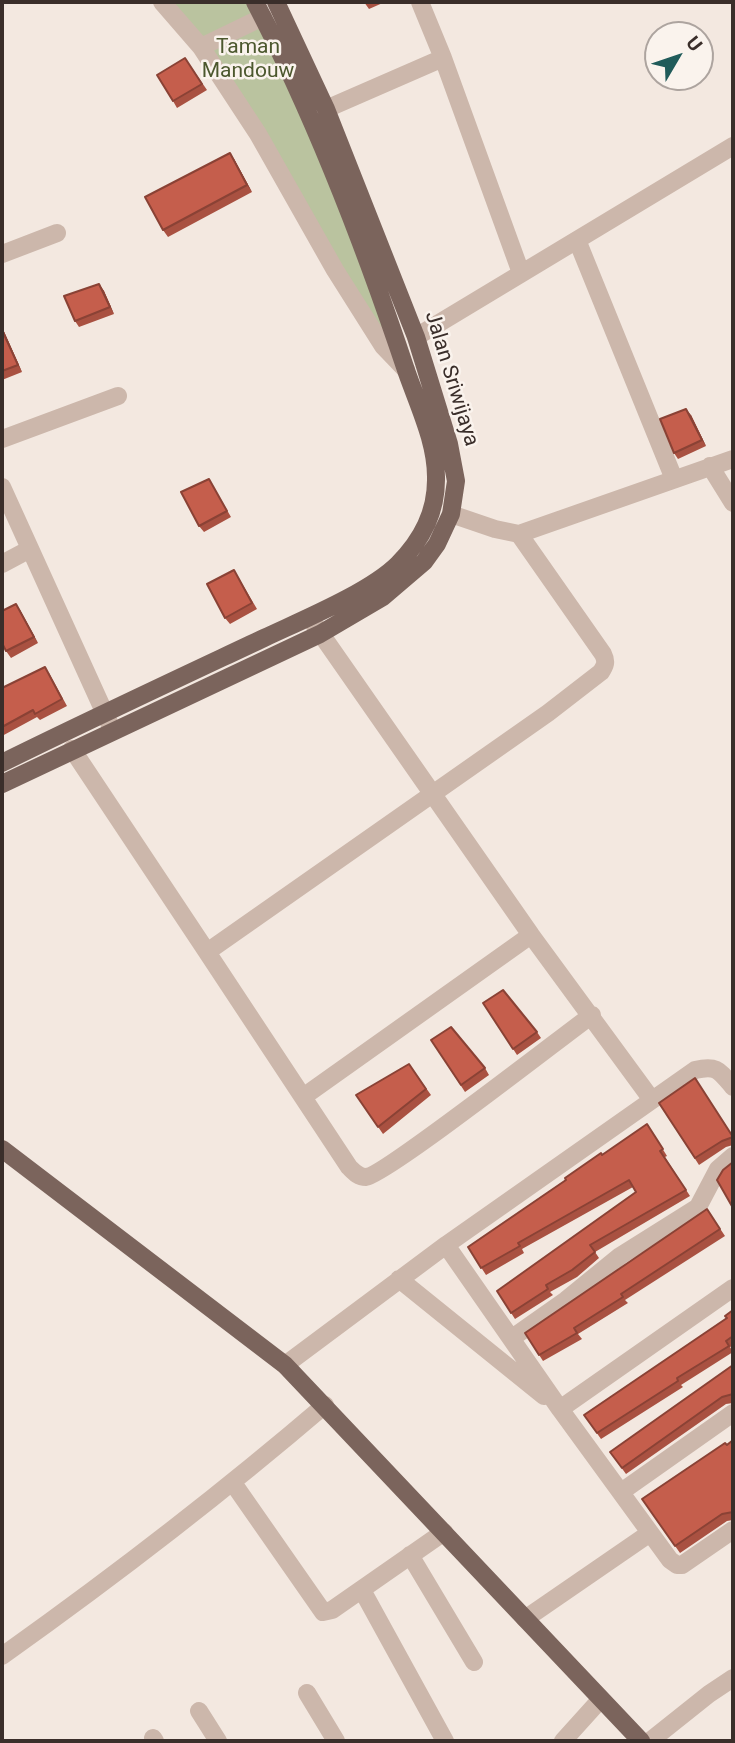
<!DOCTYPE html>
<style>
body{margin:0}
#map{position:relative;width:735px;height:1743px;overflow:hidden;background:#f3e8e0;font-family:Roboto,sans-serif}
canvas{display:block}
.frame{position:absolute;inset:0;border:4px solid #3a2e2a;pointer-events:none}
.north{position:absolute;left:644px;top:21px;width:70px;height:70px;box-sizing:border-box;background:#faf3ed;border:2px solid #ada49f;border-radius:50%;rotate:51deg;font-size:19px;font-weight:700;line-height:28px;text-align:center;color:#3a2e2a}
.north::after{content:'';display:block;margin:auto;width:24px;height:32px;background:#205b5a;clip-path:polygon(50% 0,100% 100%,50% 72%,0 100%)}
</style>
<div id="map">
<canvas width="735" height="1743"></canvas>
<div class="frame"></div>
<div class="north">U</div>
</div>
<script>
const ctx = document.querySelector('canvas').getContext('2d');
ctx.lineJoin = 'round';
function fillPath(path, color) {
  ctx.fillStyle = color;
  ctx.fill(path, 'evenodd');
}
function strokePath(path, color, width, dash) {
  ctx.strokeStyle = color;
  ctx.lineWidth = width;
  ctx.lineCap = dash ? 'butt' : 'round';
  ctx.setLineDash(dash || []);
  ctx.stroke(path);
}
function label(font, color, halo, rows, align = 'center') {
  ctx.font = font + ' Roboto,sans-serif';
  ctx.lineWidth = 5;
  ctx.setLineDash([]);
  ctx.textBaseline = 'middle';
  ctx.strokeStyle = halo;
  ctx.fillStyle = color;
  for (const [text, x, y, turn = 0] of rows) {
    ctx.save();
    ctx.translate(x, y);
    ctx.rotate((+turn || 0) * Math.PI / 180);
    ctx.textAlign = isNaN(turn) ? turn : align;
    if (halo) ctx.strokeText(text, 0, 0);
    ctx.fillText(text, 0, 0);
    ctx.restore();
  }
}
fillPath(new Path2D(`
 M165,2H253L260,16L202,45Z
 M262,18L404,367L203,48Z`), '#bac39f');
strokePath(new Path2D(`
 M162,2L201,47L258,134L335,270L383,346L406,370
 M420,2L443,58L521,273
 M201,47L263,17
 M326,109L443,58
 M577,240L674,479
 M2,254L57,233
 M416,337L733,146
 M2,439L118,396
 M710,466L733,503
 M2,487L111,727
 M451,514L495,529L519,534L733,459
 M2,564L30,549
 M314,624L531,935L652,1100
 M72,749L207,952L548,713L601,672C605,666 607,662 603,654L519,534
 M207,952L349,1167C354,1172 358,1177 366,1177C384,1176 563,1036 592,1015
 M303,1097L531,935
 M446,1245L560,1409L670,1560L677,1565H682L733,1530
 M399,1279L544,1396
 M512,1338L566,1300L620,1256L698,1207L718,1169L733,1156
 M285,1365L446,1245L695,1070C717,1065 719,1070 733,1087
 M560,1409L733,1288
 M233,1483L323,1612L332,1610L444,1532
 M621,1492L733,1413
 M410,1555L474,1662
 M362,1590L445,1741
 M525,1619L650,1533
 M2,1656C113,1577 221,1494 325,1405
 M307,1693L336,1741
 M199,1711L218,1741
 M153,1738L155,1741
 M563,1741L600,1700
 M650,1741L709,1694L733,1678`), '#ccb7ab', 18);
strokePath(new Path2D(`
 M2,763C89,720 177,679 264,638C302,620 370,592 398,564C421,541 436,513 436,480C437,444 419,407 407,373C366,250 315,117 255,2
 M2,784L320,634L383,597L424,562L437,544L451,514L456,481L449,444L416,337L326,109L276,2
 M2,1149L285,1365L641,1741`), '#7b645c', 18);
fillPath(new Path2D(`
 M364,2H385L369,9Z
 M185,58L207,90L177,108L173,101Z
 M234,159L252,192L168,237L163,230Z
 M99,284L104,291L114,314L79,327L75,321Z
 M2,327L22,372L2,380Z
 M691,415L706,446L678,459L674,453Z
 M209,479L231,517L204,532L199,526Z
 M234,570L257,609L230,624L225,618Z
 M20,610L38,643L11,658L6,651Z
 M49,673L67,706L40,720L37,717L2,736V688Z
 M483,1003L537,1032L541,1038L517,1055Z
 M431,1040L485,1068L489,1075L465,1092Z
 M409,1064L431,1095L383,1134L356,1095Z
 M659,1103L733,1136V1145L726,1147L699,1165Z
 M647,1124L667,1156L665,1157L690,1196L595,1252L599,1258L577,1277L550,1292L553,1295L515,1319L497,1291L636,1192L633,1187L522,1249L524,1253L486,1275L468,1247Z
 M707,1209L725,1236L625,1300L628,1303L578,1334L582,1339L543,1361L525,1333Z
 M733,1310V1346L730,1347L733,1352L681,1385L683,1387L601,1439L584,1415L727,1318Z
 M733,1365V1403L726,1404L626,1474L610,1452Z
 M733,1440V1520L727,1521L680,1553L642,1499Z`), '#a95141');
fillPath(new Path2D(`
 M230,153L234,159L252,192L247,185Z
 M99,284L104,291L114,314L110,307Z
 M2,327L22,372L18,365L2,330Z
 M686,409L691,415L706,446L702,440Z
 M16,604L20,610L38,643L34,637Z`), '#8a4235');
const building = new Path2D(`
 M185,58L202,84L173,101L157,75Z
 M230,153L247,185L163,230L145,197Z
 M99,284L110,307L75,321L64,296Z
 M2,330L18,365L2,371Z
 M686,409L702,440L674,453L660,419Z
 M209,479L227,511L199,526L181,492Z
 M234,570L252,603L225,618L207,584Z
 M16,604L34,637L6,651L2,643V611Z
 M45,667L62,699L35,714L33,710L2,727V688Z
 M503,990L537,1032L513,1049L483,1003Z
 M451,1027L485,1068L461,1085L431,1040Z
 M409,1064L426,1089L378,1127L356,1095Z
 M695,1078L733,1137L722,1141L695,1158L659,1103Z
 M647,1124L663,1149L660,1151L686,1190L590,1245L595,1252L572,1270L546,1285L548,1289L511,1313L497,1291L636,1192L629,1180L518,1243L520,1246L481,1268L468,1247L566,1180L565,1178L601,1153L602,1155Z
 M733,1162V1208L717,1180L723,1170Z
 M707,1209L720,1229L621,1294L623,1297L574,1328L577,1333L539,1355L525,1333Z
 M733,1310V1336L726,1341L729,1346L677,1378L678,1381L597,1433L584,1415L727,1318L725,1316Z
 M733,1365V1394L722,1397L622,1468L610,1452Z
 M733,1440V1512L722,1514L675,1546L642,1499L725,1443L727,1445Z`);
fillPath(building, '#c55e4c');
strokePath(building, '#8a4235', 2);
label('21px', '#4c582e', '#faf3ed', [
 ["Taman",248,48],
 ["Mandouw",248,72]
]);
label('21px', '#3a2e2a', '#faf3ed', [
 ["Jalan Sriwijaya",451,379,73]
]);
</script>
